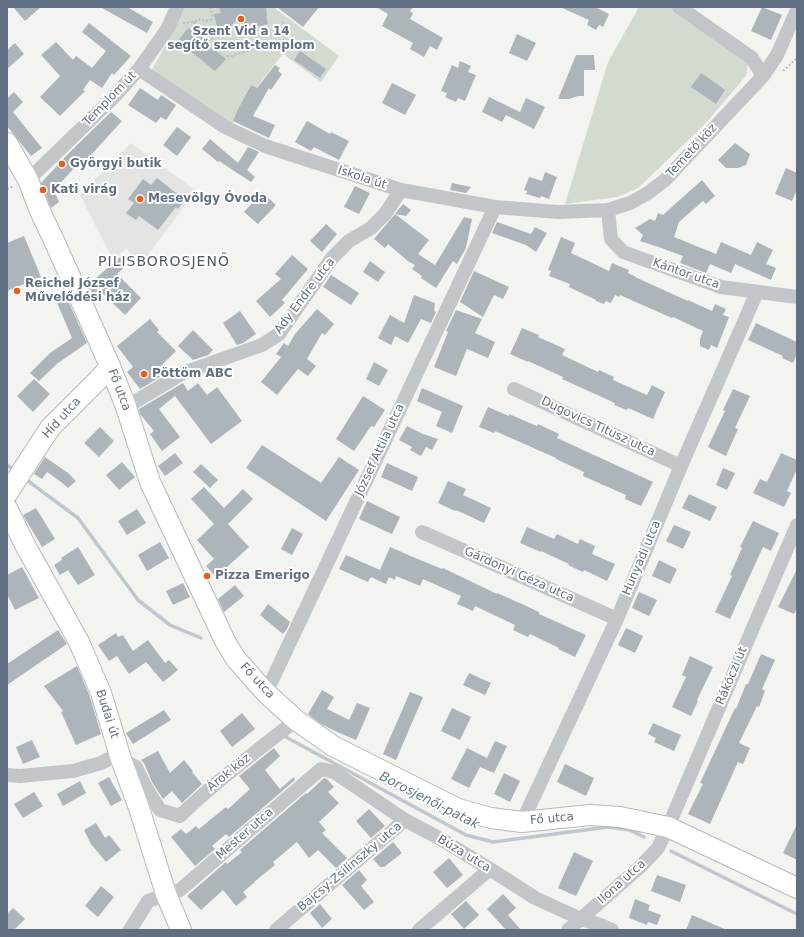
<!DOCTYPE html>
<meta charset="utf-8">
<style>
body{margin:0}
#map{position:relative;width:804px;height:937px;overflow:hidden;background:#f3f4ef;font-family:"DejaVu Sans",sans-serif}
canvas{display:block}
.frame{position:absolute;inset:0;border:8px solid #607082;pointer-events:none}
</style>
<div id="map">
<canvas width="804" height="937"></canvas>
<div class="frame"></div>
</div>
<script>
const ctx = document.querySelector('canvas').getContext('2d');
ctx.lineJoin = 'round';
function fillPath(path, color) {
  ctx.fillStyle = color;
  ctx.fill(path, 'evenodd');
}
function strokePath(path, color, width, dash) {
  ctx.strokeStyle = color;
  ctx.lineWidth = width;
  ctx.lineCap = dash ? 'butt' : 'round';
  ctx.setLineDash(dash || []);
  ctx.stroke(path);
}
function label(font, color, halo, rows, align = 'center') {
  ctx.font = font + ' "DejaVu Sans",sans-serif';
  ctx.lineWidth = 4;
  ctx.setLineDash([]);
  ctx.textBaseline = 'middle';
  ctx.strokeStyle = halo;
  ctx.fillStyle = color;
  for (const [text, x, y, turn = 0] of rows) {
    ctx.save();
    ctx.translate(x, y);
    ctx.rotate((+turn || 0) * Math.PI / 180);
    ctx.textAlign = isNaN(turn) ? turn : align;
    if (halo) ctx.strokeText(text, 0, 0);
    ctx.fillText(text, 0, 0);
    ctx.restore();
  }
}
fillPath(new Path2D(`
 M131,143L196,191L141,264L126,249L113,260L80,195Z`), '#e4e5e3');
fillPath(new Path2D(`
 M184,7H276V9L339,56L321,82L283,54L256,88L251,85L238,109L232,124L151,71C163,50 174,30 184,7Z
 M639,7H672L750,55L746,76L705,124L637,189L617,197L565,204L608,62Z`), '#d3dbd0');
strokePath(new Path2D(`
 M7,465L14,470
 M24,478L78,518L138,600L170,625L201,638
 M284,736L466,835L493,842L608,827L630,830L644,837
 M671,851L797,914`), '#bec8ce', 3.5);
fillPath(new Path2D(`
 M13,7H41L25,21Z
 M100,7H127L153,22L147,33Z
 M219,7H266L267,15L266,16L268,24L253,28L252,23L243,25L236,20L230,28L218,30L214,14L221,13Z
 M277,7H319L303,27Z
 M376,7H413L410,11L413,13L410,19L443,38L437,50L430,46L424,57L410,49L413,43L382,26L388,14Z
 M560,7H595L609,14L603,27L599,25L596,30L587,25L589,20Z
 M762,7L782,15L771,40L751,31Z
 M89,23L131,56L114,75L112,73L102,88L90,80L83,90L85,91L60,116L40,97L60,76L41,55L56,42L73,60L76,56L92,68L106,51L82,32Z
 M188,28L194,33L197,29L210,40L207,44L226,59L215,71L178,41Z
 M517,34L536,43L527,61L509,53Z
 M15,43L24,54L7,69V50Z
 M300,51L326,69L320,78L294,60Z
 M576,55H594L595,70H584V96H578L569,99H558Z
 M460,61L471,66L468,72L476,75L465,101L458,98L456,102L445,97L447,93L441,91L452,65L458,68Z
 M275,65L280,68L278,71L282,74L271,90L269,88L253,116L275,125L269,138L233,121L238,109L251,85L257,88Z
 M701,73L725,90L716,104L691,87Z
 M392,83L416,95L405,115L382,103Z
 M140,88L158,100L161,95L176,105L166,120L161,117L156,123L128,105Z
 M14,92L23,102L13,112L42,148L31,156L7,126V98Z
 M489,97L520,112L526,98L545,107L534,129L506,115L502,122L482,112Z
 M111,112L122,121L80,167L77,165L54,190L59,202L51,208L41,183L70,152Z
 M307,121L330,134L331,132L349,141L339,160L314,147L311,151L295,142Z
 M177,127L191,137L177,156L163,145Z
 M210,139L238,163L248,147L259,152L247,170L255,177L251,182L219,161L218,162L202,149Z
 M735,143L750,154L746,165L738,168H726L718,160Z
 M786,168L797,173V189L792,201L775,194Z
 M545,172L557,177L549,199L541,196L540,198L526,194L527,191L524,190L529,177L542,181Z
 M157,178L185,200L178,209L176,207L158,230L139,216L136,220L126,213L134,203L128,199L143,179L151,185Z
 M702,180L715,196L706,204L703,201L679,222L674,237L716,254L721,242L751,255L757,242L773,250L766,264L776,268L771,280L735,264L731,273L710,264L706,273L680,263L683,256L656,246H655L640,241L643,235L635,228L650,219L655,221L658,213L663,215Z
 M452,183L471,187L466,193L450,190Z
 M355,186L370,193L359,214L344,207Z
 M262,192L276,205L258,224L244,212Z
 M403,204L411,210L406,216L395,214Z
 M395,214L429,240L418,254L435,265L464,217L472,219L466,247V248L457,264L453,261L436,288L421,278L422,276L412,269L415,265L409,262L388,244L385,248L374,239Z
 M497,222L531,234L535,227L547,233L536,252L526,245L492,233Z
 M326,224L337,234L322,252L310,241Z
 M24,236L41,277L7,291V243Z
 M561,237L575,243L571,253L609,271L612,263L629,270L628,273L636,277H635L688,301V300L712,311L715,304L726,309L723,315L729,317L717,348L711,345L709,350L700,346V339L703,331L673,317L672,318L620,295L619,297L615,295L611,303L606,301L604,304L596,301V300L569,287L570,284L549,276L551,271L548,270Z
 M292,255L308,269L282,300L285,303L270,317L256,301L281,279L275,274Z
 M120,257L127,265L117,274L141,298L125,315L99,290L93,295L89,290L87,286Z
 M370,261L385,272L378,282L363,272Z
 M474,271L509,287L503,299L494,295L483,317L460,302Z
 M331,275L359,293L351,305L323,287Z
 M65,294L87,343L58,363L39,381L30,373L50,353L72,338L55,298Z
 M414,295L435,303L434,311L436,312L431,323L421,319L408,343L395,336L391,345L378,338L390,315L404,323Z
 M317,309L334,324L325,335L322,333L307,359L316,366L308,376L298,369L277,395L261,382L281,357L276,354L284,343L288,346L295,334Z
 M456,310L482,319L475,333L495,342L488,358L467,349L456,376L434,367L448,332L446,331Z
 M240,311L256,334L243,343L237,345L223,323Z
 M150,319L159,330L157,332L176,351L156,371L160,377L140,389L127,372L133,367L117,346Z
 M756,323L797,342V354L793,363L782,358L783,356L748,340Z
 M522,328L539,335L538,337L565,349L562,355L598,372L599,370L614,377L613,380L647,395L652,385L665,392L653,419L628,408L627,410L614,405L615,403L562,379L563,377L528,361V362L510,354Z
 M193,330L213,350L208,355L193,360L178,346Z
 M374,362L388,370L379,386L366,379Z
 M34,379L50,394L33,412L17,396Z
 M183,383L188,391L198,383L207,395L217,387L242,421L211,444L175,396L159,409L180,437L162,451L150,434L154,431L140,414L139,409Z
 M422,388L463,406L452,433L436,426L442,412L417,401Z
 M733,389L750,396L735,428L738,429L726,456L708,447L725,411L723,410Z
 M363,396L385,410L374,427L371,426L354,451L336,439Z
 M488,407L509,416V414L537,426L538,424L559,434L557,438L653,482L641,506L625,499L626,495L583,476L584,472L556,459V458L495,431L494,433L479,427Z
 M407,426L423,434L438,439L432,450L426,447L421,456L410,450L412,447L399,440Z
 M100,427L114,441L99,457L84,443Z
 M262,445L321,483L339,457L359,470L326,521L246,468Z
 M175,453L183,463L165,476L158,466Z
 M781,453L797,460V469L787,491L791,493L784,507L753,493L760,479L767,482Z
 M45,457L68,473L76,481L68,488L61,482L47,472L42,479L34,474Z
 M122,462L135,477L119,490L106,475Z
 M387,463L418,477L412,491L381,477Z
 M201,464L218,480L210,488L193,472Z
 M723,468L735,473L727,490L716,485Z
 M448,481L466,489L463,495L491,508L484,523L456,510L455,511L438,503Z
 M204,487L224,508L243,489L253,499L228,524L249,547L216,577L206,566L214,559L197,540L214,524L191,499Z
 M689,494L717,507L710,521L682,508Z
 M367,501L400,517L392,534L359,519Z
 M36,508L55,539L42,547L23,515Z
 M137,509L146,523L127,535L118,521Z
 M753,521L779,533L771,551L763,547L730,619L715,612L732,576L730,575L742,548L740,547Z
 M674,525L691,532L683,549L666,541Z
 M527,527L554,539L557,534L578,544L580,539L595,546L592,554L615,564L607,581L584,570L583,572L568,565L569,564L541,551V552L520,543Z
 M292,528L303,534L292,555L281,549Z
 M160,542L169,558L147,571L138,555Z
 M78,547L95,575L78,585L68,570L60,575L54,565L62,560L61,558Z
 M390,547L413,557L442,569L443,568L497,594V593L524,605L539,612V614L586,635L575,657L558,649L559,648L530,634L528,637L513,630L515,625L475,606L473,611L457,604L461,596L423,579L420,586L396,576L395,580L389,577L386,584L371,577L368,582L339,569L346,555L380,570Z
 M659,560L677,569L670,584L652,576Z
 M22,567L39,598L15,610L7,594V575Z
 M797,569V608L794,614L778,607Z
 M183,583L190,597L173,605L166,591Z
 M235,585L244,596L224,612L218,599Z
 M639,592L657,600L649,616L632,608Z
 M268,604L290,622L287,629L283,634L260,615Z
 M626,628L643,636L635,653L618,645Z
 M58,630L67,644L7,685V664Z
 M116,633L118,637L123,635L133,651L148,640L165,663L169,660L178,670L163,682L146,662L129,674L117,656L109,661L98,645Z
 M761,654L775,660L762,689L765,691L759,707L757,706L739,743L750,748L743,764L738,762L710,824L688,814L703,784L700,783L735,708L736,709L746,684H748Z
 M690,656L713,667L697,700L698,701L691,716L672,707L686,677L682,675Z
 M77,666L90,697L101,734L76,745L61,712L63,711L44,686Z
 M469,673L491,683L485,695L463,685Z
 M322,690L334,697L327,709L349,720L357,703L370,708L356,740L337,732L321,724L308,714Z
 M410,692L423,697L396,760L383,754Z
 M452,708L471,717L460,740L441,731Z
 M164,710L171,720L133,744L126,733Z
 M242,713L255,729L232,747L220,731Z
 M653,723L681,735L674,751L654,742L656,738L648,734Z
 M32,740L40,757L23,764L16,747Z
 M495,741L507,746L494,773L480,767L469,788L451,779L467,748L487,758Z
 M274,748L280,756L265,770L280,789L294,777L295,780L229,837L226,834L212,846L215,849L195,866L171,837L181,829L186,834L196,826L199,829L226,807L228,809L250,789L239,776Z
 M158,751L170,773L184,760L193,771L192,772L202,784L182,803L172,791L163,799L152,782L144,763L141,760Z
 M565,764L594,778L586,796L557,782Z
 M504,773L520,781L510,802L494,794Z
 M109,777L122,800L111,806L98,783Z
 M324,778L327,779L334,787L328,792L339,803L319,822L326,830L322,833L347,858L336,868L318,850L309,858L297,842L273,862L275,865L254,882H255L243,892L247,897L236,906L223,890L201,910L187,896L226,862L227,864L242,852L240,850L306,793L307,794Z
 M80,781L86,793L63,806L57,794Z
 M34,792L43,806L23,818L14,804Z
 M369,809L385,826L371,838L356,821Z
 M96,823L105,838L109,835L121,850L106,862L91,844L84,830Z
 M797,824V860L783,853Z
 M393,842L402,853L384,867H380L373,859Z
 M574,852L593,861L576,896L558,888Z
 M449,858L463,875L447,888L433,872Z
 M359,870L367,880L361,886L374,902L364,910L342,885Z
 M657,875L686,885L680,902L651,891Z
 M101,886L114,897L98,917L85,906Z
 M503,894L516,908L508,915L521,930H506L487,909Z
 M635,899L650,905L648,910L661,915L657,925L648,922L647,925L629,918Z
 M466,901L479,915L464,929L451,914Z
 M320,904L332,919L322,928L310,913Z
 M13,908L25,919L14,930H7V914Z
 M692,915L727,930H686Z`), '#adb4ba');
const secondary = new Path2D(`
 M7,143L28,180L40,211L56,245L110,366L126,407L150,482L226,643L236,659L266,693L296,720L333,746L458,809L491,818L522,822L590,815L620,817L668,827L797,888
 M7,494L50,428L101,377L110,366
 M7,508L25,545L79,642L101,693L121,759L139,808L166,894L181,930`);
strokePath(secondary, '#b4b9be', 22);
strokePath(new Path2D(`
 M210,7L213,19
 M194,22L198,29L215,41
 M183,23L194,22L200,19L206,21L214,19
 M283,41L286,33L278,27L285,21
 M227,56H233L244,52L283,41L294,50
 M783,71L796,59L797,57
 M7,189L14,186`), '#bcbdc0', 2, [2, 2]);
strokePath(new Path2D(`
 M679,7L752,58L763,76
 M139,69L225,127L265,146L401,190L495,207L558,212L608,210L630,203L648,193L665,180L763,76L777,55L797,10
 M28,180L112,99L139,69L168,28L177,7
 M608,210L611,239L623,252L721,287L797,297
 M514,389L681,466
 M126,407L183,373L262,345L279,334L332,258L349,241L371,228L385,214L401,190
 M422,532L617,619
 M266,693L495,207
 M121,759L136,767L145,786L160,810L180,816C216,781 257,751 296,720
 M7,775L20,776L73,771L101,763L120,753
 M522,822L617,619L681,466L757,292
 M130,930L148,901L180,890L321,769L334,772L405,820L439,838L490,869L535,898L581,919L600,925L612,930
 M276,930L405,820
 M419,930L490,869
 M568,930L641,866L658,848L668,827L797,525`), '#c2c6c9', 14);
strokePath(secondary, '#fff', 20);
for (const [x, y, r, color] of [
 [241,19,4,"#f05b13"],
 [62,164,4,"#f05b13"],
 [43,190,4,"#f05b13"],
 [140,199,4,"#f05b13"],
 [17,291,4,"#f05b13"],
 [144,374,4,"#f05b13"],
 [207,576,4,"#f05b13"]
]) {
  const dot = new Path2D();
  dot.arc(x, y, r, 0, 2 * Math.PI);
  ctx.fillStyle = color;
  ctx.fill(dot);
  strokePath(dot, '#fff', 1.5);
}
label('bold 12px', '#607082', '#fff', [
 ["Szent Vid a 14",241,32,"center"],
 ["segítő szent-templom",241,46,"center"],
 ["Györgyi butik",70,164],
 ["Kati virág",51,190],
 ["Mesevölgy Óvoda",148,199],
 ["Reichel József",25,284],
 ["Művelődési ház",25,298],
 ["Pöttöm ABC",152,374],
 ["Pizza Emerigo",215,576]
], 'left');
label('12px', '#607082', '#fff', [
 ["Templom út",110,99,-46],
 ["Temető köz",692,151,-47],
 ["Iskola út",362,178,18],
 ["Kántor utca",686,274,19],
 ["Ady Endre utca",305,296,-53],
 ["Fő utca",119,390,69],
 ["Híd utca",62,418,-48],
 ["Dugovics Titusz utca",598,427,25],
 ["József Attila utca",380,450,-65],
 ["Hunyadi utca",642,558,-67],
 ["Gárdonyi Géza utca",519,575,24],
 ["Rákóczi út",732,676,-67],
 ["Fő utca",257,681,47],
 ["Budai út",107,714,72],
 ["Árok köz",229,773,-39],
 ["Fő utca",552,819,-5],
 ["Mester utca",245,834,-41],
 ["Búza utca",464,854,31],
 ["Bajcsy-Zsilinszky utca",350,867,-40],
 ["Ilona utca",622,882,-42]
]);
label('italic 13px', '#607a87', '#fff', [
 ["Borosjenői-patak",429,801,27]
]);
ctx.letterSpacing = '1px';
label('14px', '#4f5a67', '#fff', [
 ["PILISBOROSJENŐ",164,262]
]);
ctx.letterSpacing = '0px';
</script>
